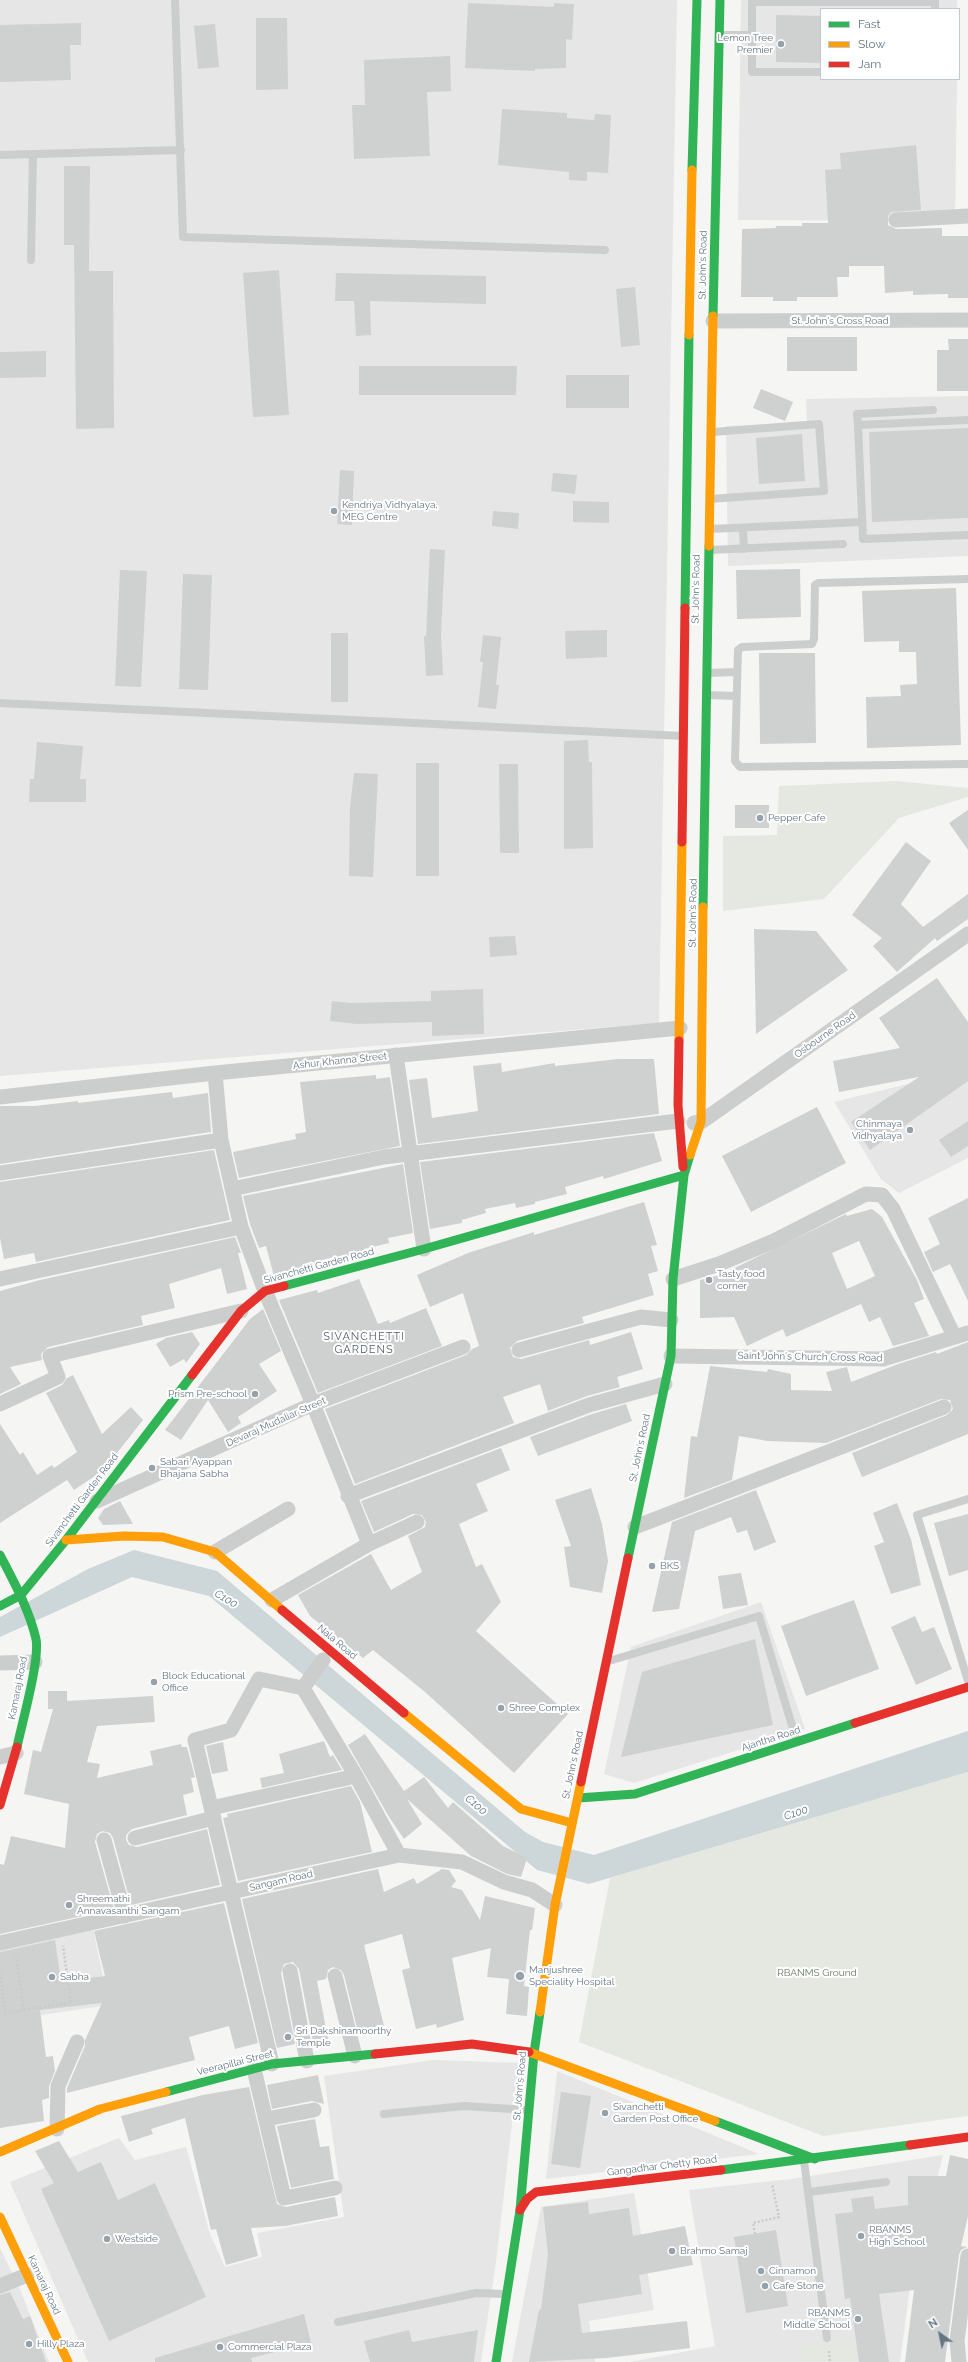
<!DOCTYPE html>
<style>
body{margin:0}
#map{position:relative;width:968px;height:2362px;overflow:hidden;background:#f5f5f3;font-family:Raleway,sans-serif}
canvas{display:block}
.legend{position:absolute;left:820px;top:8px;width:140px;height:72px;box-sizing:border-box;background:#fff;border:1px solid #c1c8ce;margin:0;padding:5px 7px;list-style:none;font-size:12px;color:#637684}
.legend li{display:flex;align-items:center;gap:8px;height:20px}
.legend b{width:20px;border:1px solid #c1c8ce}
.north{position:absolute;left:920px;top:2314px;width:40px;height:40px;-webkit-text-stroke:3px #fff;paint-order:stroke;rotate:327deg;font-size:11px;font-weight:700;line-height:16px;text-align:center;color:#637684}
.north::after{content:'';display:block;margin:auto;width:14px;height:18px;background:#637684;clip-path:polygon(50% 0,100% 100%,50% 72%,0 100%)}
</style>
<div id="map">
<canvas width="968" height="2362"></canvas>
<ul class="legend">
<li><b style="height:5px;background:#30b455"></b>Fast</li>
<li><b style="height:5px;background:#ff9f0a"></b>Slow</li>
<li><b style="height:5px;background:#e5322d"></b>Jam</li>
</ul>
<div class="north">N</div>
</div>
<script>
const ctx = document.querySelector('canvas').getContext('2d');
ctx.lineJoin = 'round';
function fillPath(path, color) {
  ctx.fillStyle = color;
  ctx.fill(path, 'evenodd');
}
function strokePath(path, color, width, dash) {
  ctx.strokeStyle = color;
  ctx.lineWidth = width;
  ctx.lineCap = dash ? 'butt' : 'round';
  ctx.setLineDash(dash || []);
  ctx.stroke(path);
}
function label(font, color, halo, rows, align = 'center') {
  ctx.font = font + ' Raleway,sans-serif';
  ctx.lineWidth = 4;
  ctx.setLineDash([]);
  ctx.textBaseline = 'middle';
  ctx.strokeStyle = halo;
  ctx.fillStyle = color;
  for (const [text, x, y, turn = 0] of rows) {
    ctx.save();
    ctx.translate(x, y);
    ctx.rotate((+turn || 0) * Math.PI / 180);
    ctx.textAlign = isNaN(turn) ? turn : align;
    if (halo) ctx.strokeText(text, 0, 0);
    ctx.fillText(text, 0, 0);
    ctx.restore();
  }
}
fillPath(new Path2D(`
 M0,0H677L659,1023L0,1076Z
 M741,0H957V9H821V79H957L955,221L738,220Z
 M968,396V556L728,566L726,426L807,423L806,399Z
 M968,1054V1158L899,1193L881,1179L834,1102L932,1078Z
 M761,1602L805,1729L634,1783L604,1774L631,1647Z
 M93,1929L109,2005L0,2021V1948Z
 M433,2060L519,2063L496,2262L481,2362H88L10,2182L119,2138L135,2160L186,2147L210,2234L225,2267L262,2257L257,2233L344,2217L324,2076Z
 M557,2071L759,2154L546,2179Z
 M943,2155L909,2294L900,2362H630L715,2346L689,2190L791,2179Z
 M634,2193L654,2310L589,2321L595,2362H512L541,2207Z
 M0,2248L19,2287L49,2362H0Z`), '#e5e6e5');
fillPath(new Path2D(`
 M896,781L968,788V797L899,818L824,899L723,911V836L777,835L779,786Z
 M968,1772V2116L823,2136L579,2042L610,1878Z
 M853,2338L857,2362H800L798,2346Z`), '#e4e8e1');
fillPath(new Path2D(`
 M134,1550L217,1571L525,1832L543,1842L594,1855L968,1731V1772L589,1884L537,1870L209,1596L132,1577L0,1637V1617L88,1569Z`), '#cdd6d8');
fillPath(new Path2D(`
 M468,3L554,7V3L574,4L572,40L566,39V68L535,69V71L465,68Z
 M776,15L821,16V63L776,62Z
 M256,18H287L288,89L256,90Z
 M81,23V45H70L71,80L0,82V25Z
 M215,24L219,67L198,69L194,26Z
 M450,56L451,91L427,92L430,156L354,159L352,105H365L364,60Z
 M502,109L567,113V118L594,120L595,114L611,115L608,173L587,172V181L569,180V172L498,165Z
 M916,145L921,210L891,212L888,216V225L896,229L942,228V236H968V298H948V294L913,295V291L885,293L884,266H849V277H837L838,297H797V301H773V297H741L742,229L776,228V226H802V223H828L825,170L841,169L840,153Z
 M64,166H90L89,271H113L114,428L76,429L74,245H64Z
 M279,270L289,415L253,417L243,273Z
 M336,273L486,276V304L370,301L371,335L356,336L354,301H335Z
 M635,287L640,345L621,347L616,289Z
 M787,337H857V371H787Z
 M948,339H968V391H937V350H949Z
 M46,351V377L0,378V352Z
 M359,366H517L516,395H359Z
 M566,375H629V408H566Z
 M761,389L793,402L785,421L753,408Z
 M968,428V518L872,522L869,432Z
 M802,434L805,481L759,484L756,438Z
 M340,470L354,471L352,525L337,524Z
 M553,473L577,475L575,494L551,491Z
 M573,501L609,502V523L573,522Z
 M493,511L519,513L518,529L492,526Z
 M430,549L445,550L441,635L443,675L426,676L424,636H426Z
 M800,569L801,617L737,619L736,570Z
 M120,570L147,571L141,687L115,686Z
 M183,574L212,575L208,690L179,689Z
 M956,588L961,745L867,748L866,697L901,696L900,685L917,684L916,652H899V641L864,642L862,591Z
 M607,630V657L566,659L565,631Z
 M331,633H348V702H331Z
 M483,635L501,637L496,685H499L496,709L478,707L483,662H480Z
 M759,653H815L816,743L760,744Z
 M588,740L589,762H592L593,848L564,849V741Z
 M37,742L83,746L80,779H86V802H29L30,779H34Z
 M416,763H439V876H416Z
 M499,764H518L519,853H500Z
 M354,773L378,774L373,877L349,876L350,807Z
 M735,805H769V828H735Z
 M968,810V850L949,823Z
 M906,842L931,861L901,904L923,927L968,894V919L937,941L935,938L897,972L873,946L882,938L852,915Z
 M754,929L816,931L848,970L756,1034Z
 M515,936L517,955L490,957L489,937Z
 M937,978L968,1022V1081L870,1150L851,1122L919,1077L839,1092L833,1061L900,1048L879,1018Z
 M483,989L484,1034L432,1036V1022L356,1024L330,1021L332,1001L351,1003L431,1001V991Z
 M618,1059H654L659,1114L418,1144L409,1080L427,1078L432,1118L478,1111L473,1066L501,1063L502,1072L555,1063V1066Z
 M376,1075V1079L390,1077L400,1146L239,1178L233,1152L296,1139L295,1134L306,1132L300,1082Z
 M172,1092L173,1098L208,1093L211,1132L0,1164V1106H35L78,1101V1103Z
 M817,1107L846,1163L751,1212L722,1156Z
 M968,1121V1146L951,1157L939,1140Z
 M654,1133L662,1161L604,1179L603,1176L565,1187L567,1194L535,1202V1204L516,1208L515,1203L485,1209L486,1213L462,1220V1223L430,1229L420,1162Z
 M214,1150L230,1220L36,1262L34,1253L4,1259L0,1238V1182Z
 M403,1164L413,1233L388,1238L389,1243L364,1249L365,1251L349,1256L338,1259L337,1256L307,1264L308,1267L274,1276L266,1246L259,1248L250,1224L243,1196Z
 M968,1198V1301L950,1264L933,1272L924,1252L940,1244L928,1218Z
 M644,1202L657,1245L651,1246L658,1271L648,1274L654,1295L582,1317L584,1323L517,1341L510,1348L513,1357L521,1359L589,1340L590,1345L631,1332L643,1369L617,1377L620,1387L587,1396L548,1411L540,1384L503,1397L514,1423L355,1484L325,1409L466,1355L472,1349L479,1346L463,1293L430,1307L417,1275L468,1253L534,1232V1235Z
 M872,1209L882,1217L917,1280L924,1299L914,1303L929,1336L893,1346L880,1317L869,1322L861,1304L786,1337L783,1329L747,1346L734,1317L700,1318V1280L720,1275L846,1214L847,1216ZM859,1241L875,1276L847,1289L832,1253Z
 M235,1237L241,1253H238L247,1289L227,1294L221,1268L169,1284L175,1308L141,1316L143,1325L48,1347L41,1354L42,1360L10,1367L21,1384L0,1394V1291L40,1280Z
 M359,1279L378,1324L389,1320L390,1323L426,1308L442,1346L318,1393L279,1300L317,1290L318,1293Z
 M263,1309L281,1351L259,1364L277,1391L238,1417L241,1423L228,1432L208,1400L181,1440L165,1430L250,1319Z
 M192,1332L200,1344L186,1363L184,1359L170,1367L156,1344L166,1338Z
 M968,1342V1434L862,1477L852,1453L947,1415L953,1409L950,1400L941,1399L826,1443L768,1441L739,1436L732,1480L684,1498L691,1436L697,1437L710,1366L767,1372L768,1369L791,1374V1390L832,1391L826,1372L847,1367L851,1382L901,1363L936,1352L937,1354Z
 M73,1375L102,1434L131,1407L143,1420L106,1467L92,1478L74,1490L67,1480L0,1523V1424L20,1455L23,1452L37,1475L52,1465L54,1468L77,1452L46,1393L62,1385L67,1378Z
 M626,1404L632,1421L538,1456L530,1437L592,1414Z
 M501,1448L510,1470L476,1484L488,1511L459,1524L476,1567L482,1564L501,1602L476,1631L568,1714L514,1773L425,1692L373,1650L363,1658L310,1616L298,1595L371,1554L391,1590L422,1572L408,1536L425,1527L426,1522L422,1515L413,1514L374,1532L361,1501Z
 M591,1488L602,1524L608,1561L602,1593L570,1587L564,1547L571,1546L555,1500Z
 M756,1490L776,1542L754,1551L747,1530L737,1533L731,1517L695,1531L679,1609L652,1612L672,1522Z
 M120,1501L133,1524L103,1525L98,1518L104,1509Z
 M897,1503L911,1539L921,1585L891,1594L874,1546L884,1542L873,1513Z
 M968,1514V1570L949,1576L934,1523Z
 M741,1573L748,1605L723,1609L718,1576Z
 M854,1600L879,1669L806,1696L781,1626Z
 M915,1616L922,1632L934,1627L952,1669L916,1685L891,1627Z
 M755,1639L773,1725L621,1757L642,1672Z
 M48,1691H67V1701L153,1696L155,1722L97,1726L87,1762L100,1764L97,1778L153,1765L150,1751L181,1744L182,1747H187L195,1777L191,1778L194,1792L183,1795L187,1815L132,1829L126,1835V1840L129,1845L137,1847L207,1829L220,1885L131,1905L113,1838L110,1833L102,1831L97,1834L95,1842L114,1909L0,1934V1864L4,1865L11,1836L65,1848L69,1804L24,1794L33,1750L41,1752L53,1709H48Z
 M365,1734L404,1791L424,1777L448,1808L453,1802L503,1846L527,1858L521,1877L507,1874L471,1856L407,1799L422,1824L404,1839L389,1817L348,1745Z
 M324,1741L330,1757L333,1755L342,1770L262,1788L260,1778L284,1773L279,1754Z
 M223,1742L228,1771L212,1774L206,1746Z
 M351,1786L360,1802L372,1852L238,1881L223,1818L228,1817L227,1814Z
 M378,1869L384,1892L414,1878L417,1884L442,1869L449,1870L456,1881L451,1887L462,1890L480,1920L485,1896L535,1908L532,1930H530L524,1986L529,1987L527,2016L506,2014L509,1979L487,1977L491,1948L452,1958L464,2020L437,2028L436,2024L416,2029L402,1970L410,1968L402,1934L364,1945L384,2026L358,2032L344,1975L341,1970L333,1967L328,1970L326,1979L317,1981L328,2039L313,2042L299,1969L293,1962L284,1964L281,1973L295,2044L277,2048L242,1899Z
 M224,1903L258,2043L235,2049L229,2026L189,2037L195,2060L67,2093V2088L85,2046V2040L102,2003L40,2010L46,2057L53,2056L55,2071L49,2086V2098L42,2100L44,2121L0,2128V1952L55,1940L61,1981L105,1976L94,1931Z
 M318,2075L324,2104L312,2101L272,2109L267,2085Z
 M249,2087L277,2204L286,2207L335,2197L338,2216L285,2226L251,2228L258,2256L226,2265L216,2229L211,2230L185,2118L151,2129L153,2134L129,2142L121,2116L203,2095Z
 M561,2092L591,2096L580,2168L551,2164Z
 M315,2119L320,2147L329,2146L334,2179L291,2188L277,2126Z
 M59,2141L78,2172L101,2162L118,2200L155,2183L206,2297L109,2341L41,2189L54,2183L35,2151Z
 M950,2155L968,2159V2216L961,2246L967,2247L961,2250L959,2255L945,2362H905L914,2290L879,2294L889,2362H859L850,2298L845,2299L835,2214L853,2212L851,2199L873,2196L875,2209L908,2205V2176H946Z
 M588,2202L589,2214L629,2208L633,2236L685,2226L693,2265L639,2275L642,2294L578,2304L582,2333L687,2321L690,2348L607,2358L529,2362L539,2310L541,2309L548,2255L543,2207Z
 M776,2230L788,2306L746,2313L734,2237Z
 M10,2292L23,2319L30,2316L46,2362H0V2295Z
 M304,2314L311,2343L251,2358L252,2362H155V2358Z
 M409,2330L412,2342L478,2330L474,2362H370L364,2341Z`), '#cfd1d1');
strokePath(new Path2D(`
 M16,1956L24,2010
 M0,1973L5,2013L71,2003L63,1946
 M755,2234L753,2223L779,2217L772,2184
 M829,2351L830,2362`), '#cacacb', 2.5, [2, 2]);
strokePath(new Path2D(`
 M175,0L183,237L605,250
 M720,35H752V72H821
 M752,35V2H935V9
 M0,155L181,150
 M31,260L33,154
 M968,420L858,425L863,539L968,535
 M858,425L857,414L933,410
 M710,499L824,491L819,424L712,432
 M743,528L744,549
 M709,529L862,522
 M709,550L843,544
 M968,579L818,583L815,585L814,639L812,644L742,647L738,650L735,761L740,767L968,764
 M707,673L737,672
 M706,695L736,696
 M0,703L683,736
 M968,1499L917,1515L968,1681
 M609,1661L759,1616L797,1742
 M384,2114L464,2106L528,2110
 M804,2161L827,2338
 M809,2192L886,2182
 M338,2322L476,2293L506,2294`), '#cccece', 8);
strokePath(new Path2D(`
 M896,220L968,216
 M713,321L968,320
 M396,1055L424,1249
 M215,1073L221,1140L241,1227L265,1291L313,1404L369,1544
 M0,1097L215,1073L680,1028
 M694,1123L701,1122L968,934
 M0,1173L221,1140
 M232,1189L384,1157L678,1121
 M0,1279L241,1227
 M673,1279L719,1264L774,1241L866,1194L882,1195L893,1209L954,1336
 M519,1350L641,1317L671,1320
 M671,1356L883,1359L968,1333
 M0,1404L58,1377L50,1356L241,1311
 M348,1496L589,1405L665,1384
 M97,1501L313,1404L463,1347
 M635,1527L944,1407
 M215,1552L288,1509
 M272,1600L369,1544L417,1522
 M0,1663L35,1662
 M303,1688L356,1776L399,1855
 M0,1757L16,1753
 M211,1808L356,1776
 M135,1838L214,1818
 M104,1840L125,1916
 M0,1943L399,1855L462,1862L504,1882L532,1890L555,1905
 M290,1971L307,2061
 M335,1976L355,2056
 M272,2064L195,1740L231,1730L259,1679L303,1688L323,1660
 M254,2069L284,2198L335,2188
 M266,2119L314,2110
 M57,2129L58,2086L77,2042
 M0,2286L27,2275
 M959,2362L957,2341L968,2256`), '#cccece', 15);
strokePath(new Path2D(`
 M692,170L697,0
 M713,316L720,0
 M685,608L689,335
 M703,907L709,546
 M284,1286L424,1249L684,1175
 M0,1555C14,1582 29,1609 36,1639C40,1660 22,1723 17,1747
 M628,1558L671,1356L673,1279L684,1175L690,1155
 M0,1606L21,1595L66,1540L192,1375
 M578,1798L635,1794L855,1723
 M166,2092L272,2064L375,2054
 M715,2121L815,2159
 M721,2170L910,2145
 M496,2362L520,2210L534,2053L540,2012`), '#30b455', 9);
strokePath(new Path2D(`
 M689,335L692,170
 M709,546L713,316
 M679,1041L682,842
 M690,1155L701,1122L703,907
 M66,1540L124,1536L163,1537L215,1552L282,1610
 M404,1713L521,1809L572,1823
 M540,2012L555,1905L581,1782
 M529,2052L715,2121
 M0,2152L100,2109L166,2092
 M0,2217L68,2362`), '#ff9f0a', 9);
strokePath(new Path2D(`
 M682,842L685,608
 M679,1041L678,1105L683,1167
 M192,1375L241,1311L265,1291L284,1286
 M282,1610L404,1713
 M855,1723L968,1687
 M581,1782L628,1558
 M0,1805L17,1747
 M375,2054L472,2044L529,2052
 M910,2145L968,2137
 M520,2210L527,2199L536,2192L721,2170`), '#e5322d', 9);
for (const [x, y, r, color] of [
 [781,44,4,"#96a2ab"],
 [334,511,4,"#96a2ab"],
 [760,818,4,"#96a2ab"],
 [910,1130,4,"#96a2ab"],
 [709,1280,4,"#96a2ab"],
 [255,1394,4,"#96a2ab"],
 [152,1468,4,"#96a2ab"],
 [652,1566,4,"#96a2ab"],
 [154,1682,4,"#96a2ab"],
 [501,1708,4,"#96a2ab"],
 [69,1905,4,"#96a2ab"],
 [520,1976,5,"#96a2ab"],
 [52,1977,4,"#96a2ab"],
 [288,2037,4,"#96a2ab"],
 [605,2113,4,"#96a2ab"],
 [861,2236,4,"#96a2ab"],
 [107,2239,4,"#96a2ab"],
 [672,2251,4,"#96a2ab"],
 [761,2271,4,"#96a2ab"],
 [765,2286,4,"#96a2ab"],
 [858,2319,4,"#96a2ab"],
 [29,2344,4,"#96a2ab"],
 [220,2347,4,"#96a2ab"]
]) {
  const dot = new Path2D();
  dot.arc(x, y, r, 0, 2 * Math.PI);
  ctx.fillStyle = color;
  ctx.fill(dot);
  strokePath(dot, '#fff', 1.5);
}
label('10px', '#637684', '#fff', [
 ["Lemon Tree",773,38,"right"],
 ["Premier",773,50,"right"],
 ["Kendriya Vidhyalaya,",342,505],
 ["MEG Centre",342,517],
 ["Pepper Cafe",768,818],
 ["Chinmaya",902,1124,"right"],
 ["Vidhyalaya",902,1136,"right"],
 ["Tasty food",717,1274],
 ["corner",717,1286],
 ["Prism Pre-school",247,1394,"right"],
 ["Sabari Ayappan",160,1462],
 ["Bhajana Sabha",160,1474],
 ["BKS",660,1566],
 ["Block Educational",162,1676],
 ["Office",162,1688],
 ["Shree Complex",509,1708],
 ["Shreemathi",77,1899],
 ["Annavasanthi Sangam",77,1911],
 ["Manjushree",529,1970],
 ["Speciality Hospital",529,1982],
 ["Sabha",60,1977],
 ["Sri Dakshinamoorthy",296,2031],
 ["Temple",296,2043],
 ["Sivanchetti",613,2107],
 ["Garden Post Office",613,2119],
 ["RBANMS",869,2230],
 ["High School",869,2242],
 ["Westside",115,2239],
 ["Brahmo Samaj",680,2251],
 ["Cinnamon",769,2271],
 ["Cafe Stone",773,2286],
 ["RBANMS",850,2313,"right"],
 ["Middle School",850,2325,"right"],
 ["Hilly Plaza",37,2344],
 ["Commercial Plaza",228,2347]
], 'left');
label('10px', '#637684', '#fff', [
 ["St. John's Road",703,265,-89],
 ["St. John's Cross Road",840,321],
 ["St. John's Road",696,589,-89],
 ["St. John's Road",693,913,-89],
 ["Osbourne Road",825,1035,-35],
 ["Ashur Khanna Street",340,1061,-6],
 ["Sivanchetti Garden Road",319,1266,-15],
 ["Saint John's Church Cross Road",810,1357,1],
 ["Devaraj Mudaliar Street",276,1422,-24],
 ["St. John's Road",640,1448,-78],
 ["Sivanchetti Garden Road",82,1500,-53],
 ["Nala Road",337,1642,40],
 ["Kamaraj Road",18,1688,-79],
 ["Ajantha Road",771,1739,-18],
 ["St. John's Road",573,1765,-78],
 ["Sangam Road",281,1881,-13],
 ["Veerapillai Street",235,2063,-14],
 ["St. John's Road",520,2086,-85],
 ["Gangadhar Chetty Road",662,2166,-7],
 ["Kamaraj Road",44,2285,65]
]);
label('10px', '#687b62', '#fff', [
 ["RBANMS Ground",817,1973]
]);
ctx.letterSpacing = '1px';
label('11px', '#525f69', '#fff', [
 ["SIVANCHETTI",364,1337],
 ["GARDENS",364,1350]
]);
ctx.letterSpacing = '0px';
label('italic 11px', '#5f7881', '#fff', [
 ["C100",226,1599,31],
 ["C100",476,1805,41],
 ["C100",796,1813,-18]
]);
</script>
